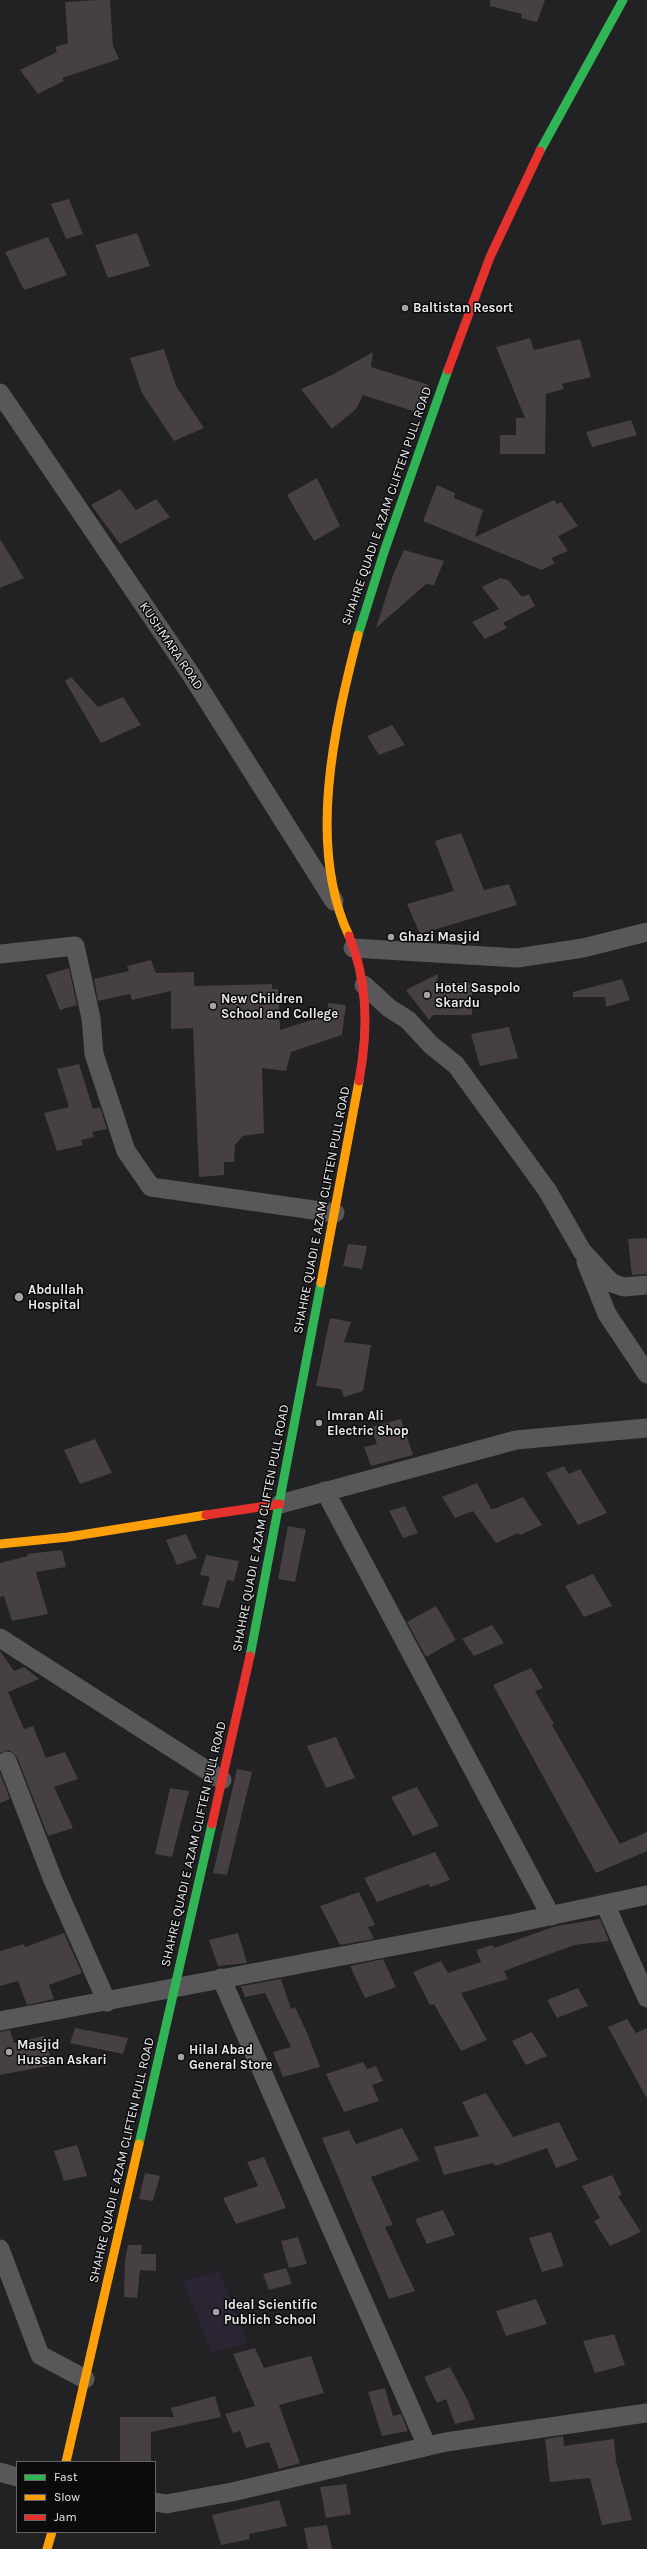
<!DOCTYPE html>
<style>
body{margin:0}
#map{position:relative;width:647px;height:2549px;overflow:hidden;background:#222124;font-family:Karla,sans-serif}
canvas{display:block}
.legend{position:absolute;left:16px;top:2461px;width:140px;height:72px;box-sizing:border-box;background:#0b0b0c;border:1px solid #646365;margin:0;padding:5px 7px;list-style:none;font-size:12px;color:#e9e8eb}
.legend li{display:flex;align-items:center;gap:8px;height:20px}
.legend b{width:20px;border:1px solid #646365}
</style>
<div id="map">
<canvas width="647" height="2549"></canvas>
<ul class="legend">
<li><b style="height:5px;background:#30b455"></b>Fast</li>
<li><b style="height:5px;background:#ff9f0a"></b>Slow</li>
<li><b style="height:5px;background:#e5322d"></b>Jam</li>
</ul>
</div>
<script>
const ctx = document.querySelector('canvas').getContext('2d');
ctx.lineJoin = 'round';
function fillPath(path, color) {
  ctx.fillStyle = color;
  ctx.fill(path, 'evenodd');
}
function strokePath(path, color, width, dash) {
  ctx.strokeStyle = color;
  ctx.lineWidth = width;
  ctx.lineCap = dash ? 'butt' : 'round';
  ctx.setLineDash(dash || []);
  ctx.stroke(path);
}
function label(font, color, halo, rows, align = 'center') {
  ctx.font = font + ' Karla,sans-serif';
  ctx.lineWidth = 3;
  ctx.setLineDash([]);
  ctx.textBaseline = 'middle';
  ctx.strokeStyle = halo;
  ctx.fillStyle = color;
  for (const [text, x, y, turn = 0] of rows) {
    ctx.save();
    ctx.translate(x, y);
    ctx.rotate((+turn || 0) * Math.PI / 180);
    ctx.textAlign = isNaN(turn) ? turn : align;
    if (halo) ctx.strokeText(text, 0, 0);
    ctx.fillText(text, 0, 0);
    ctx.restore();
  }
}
fillPath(new Path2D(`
 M219,2271L248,2343L212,2353L183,2281Z`), '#2b2433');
fillPath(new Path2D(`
 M98,0H110L113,46L119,59L62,78L64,81L38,94L20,70L57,52L55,47L68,43L65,2Z
 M490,0H545L537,22L521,18L522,14L490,6Z
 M69,199L83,234L66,239L51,204Z
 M137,233L150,266L108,278L95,245Z
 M48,237L67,275L24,290L5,252Z
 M530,338L534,350L580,339L591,377L562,384L564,389L546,394L545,454H500V435H516V418H525L496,347Z
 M164,349L176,386L204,428L174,441L142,393L130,358Z
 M373,352L371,367L429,385L419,413L363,395L356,409L332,429L301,389L332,375Z
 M631,420L637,435L592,447L586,432Z
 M317,478L340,526L314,541L287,495Z
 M437,485L455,493L454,498L483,510L475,537L554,500L557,504L561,502L578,526L558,536L568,551L551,558L555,563L542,570L423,521Z
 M120,489L136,510L156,499L170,517L120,544L91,505Z
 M0,539L24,578L0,588Z
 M404,550L444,561L434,585L426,584L376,628L393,575Z
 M500,578L508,580L522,597L529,594L535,606L503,623L507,628L485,639L472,622L499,609L482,587Z
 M71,677L98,707L123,697L141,725L101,743L65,681Z
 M392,725L405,745L379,755L367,736Z
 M461,833L484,890L509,884L517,905L420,934L407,904L454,891L435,841Z
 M151,960L156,973L194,972V986L272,984V989H278L280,1030L327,1015L328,1003L346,1005L342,1035L291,1052L286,1071L262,1068L264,1133L243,1136L235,1145L234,1162H224V1175L199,1177L193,1028L171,1029V991L132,1000L130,994L98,1001L94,979L129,971L127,966Z
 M69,968L77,1005L60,1010L46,975Z
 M438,974L437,983H472V1015H433L429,1020L406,990Z
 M622,979L630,1000L606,1007L605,997H573V992Z
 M509,1027L518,1058L480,1066L471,1034Z
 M79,1064L93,1109L100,1107L107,1129L92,1132L94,1137L81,1140L83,1145L57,1151L44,1113L69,1107L57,1069Z
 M647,1238V1274L632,1275L628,1239Z
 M348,1244L367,1246L362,1269L343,1266Z
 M330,1318L351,1322L344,1342L371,1345L363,1391L344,1397L341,1389L316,1386Z
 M401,1419L413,1455L371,1466L364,1447L377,1444L371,1427Z
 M95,1439L112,1473L80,1484L64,1450Z
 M564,1466L569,1474L580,1469L607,1513L578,1525L546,1473Z
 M477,1483L491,1509H494L523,1497L542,1525L520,1535L518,1533L496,1543L473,1511L455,1518L442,1497Z
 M405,1506L418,1533L403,1538L389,1511Z
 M288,1526L306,1529L295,1582L278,1579Z
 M186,1534L197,1558L177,1565L166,1540Z
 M62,1550L66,1567L36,1572L48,1614L12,1621L4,1596L0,1597V1563L28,1556L27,1554Z
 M206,1555L239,1561L234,1581L227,1580L219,1608L202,1605L210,1577L200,1575Z
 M593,1574L612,1606L584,1617L565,1586Z
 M436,1606L456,1640L426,1657L407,1622Z
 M492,1625L504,1643L474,1656L462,1639Z
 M0,1651L14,1671L24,1667L39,1679L8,1692L24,1729L33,1726L46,1758L65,1752L78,1779L54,1787L73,1828L48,1836L17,1757L9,1750L0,1753Z
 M531,1668L543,1688L535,1691L554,1724L552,1725L620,1844L647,1832V1851L596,1873L493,1685Z
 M336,1737L355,1778L326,1788L307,1746Z
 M237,1769L252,1772L227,1875L213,1873Z
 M0,1773L10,1799L0,1803Z
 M417,1787L439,1826L413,1836L391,1797Z
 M170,1788L189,1791L172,1857L155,1854Z
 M435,1852L450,1880L431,1887L428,1884L377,1902L364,1878Z
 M359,1892L375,1925L368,1927L374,1939L340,1945L320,1906Z
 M600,1919L609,1941L574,1945L504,1971L508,1979L461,1993L487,2040L461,2051L434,2004L430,2005L413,1972L441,1961L448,1973L481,1962L476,1950L492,1945L494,1948L556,1926Z
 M64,1933L82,1973L49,1985L54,1999L27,2005L18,1981L0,1986V1951L24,1944L25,1947Z
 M238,1933L247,1963L218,1966L209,1940Z
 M383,1959L396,1987L365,1998L350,1966Z
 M281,1979L291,2009L295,2007L308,2035L320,2067L283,2077L273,2052L291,2047L265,1993L245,1997L241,1986L237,1987Z
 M578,1988L588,2006L557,2018L547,2000Z
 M627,2019L636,2033L647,2028V2099L608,2027Z
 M75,2028L128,2038L123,2054L70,2043Z
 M10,2030L14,2043L44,2036L53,2065L0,2075V2032Z
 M532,2032L547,2056L526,2065L512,2041Z
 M363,2062L367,2069L376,2066L383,2081L372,2085L379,2101L344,2112L326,2074Z
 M486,2093L513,2137L559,2122L578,2160L556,2168L547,2148L495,2166L493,2163L444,2175L434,2147L479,2136L462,2102Z
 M402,2128L419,2160L371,2177L393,2225L385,2227L415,2291L389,2299L322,2138L349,2130L356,2144Z
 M77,2145L87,2176L64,2181L54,2151Z
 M264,2157L286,2208L236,2224L223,2198L258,2186L247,2162Z
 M145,2173L160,2176L153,2201L139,2199Z
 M612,2175L622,2195L618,2196L641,2232L610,2246L594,2221L600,2218L582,2186Z
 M443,2210L455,2235L427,2244L415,2219Z
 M551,2232L564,2266L542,2272L529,2238Z
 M298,2237L307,2264L289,2268L281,2241Z
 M128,2245H142L141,2254H156V2271L140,2270L137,2298L124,2297L125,2260Z
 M286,2268L292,2284L269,2290L263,2274Z
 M536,2299L547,2324L506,2336L496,2311Z
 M614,2334L625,2365L595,2373L583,2341Z
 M255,2348L264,2368L311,2356L324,2393L279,2405L300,2463L279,2469L269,2442L246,2448L240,2431L233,2433L225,2414L255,2406L233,2354Z
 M450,2367L468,2401L475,2419L455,2424L446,2399L437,2403L424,2377Z
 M385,2388L393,2416L401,2414L408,2431L382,2436L368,2392Z
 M215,2396L221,2417L151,2432V2462H120V2417H174L171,2408Z
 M563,2436L564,2446L614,2439L616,2461L632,2520L602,2525L590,2478L550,2482L545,2439Z
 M346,2484L351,2514L326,2518L320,2487Z
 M279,2500L287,2526L249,2534L250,2539L221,2545L212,2515Z
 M327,2525L332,2549H308L304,2528Z`), '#463f43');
strokePath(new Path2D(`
 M0,393L192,676L334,901
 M353,948L517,958L583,948L647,932
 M0,954L75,946L91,1018L94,1054L126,1151L151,1187L335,1213
 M364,985L389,1008L408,1020L431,1045L456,1065L547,1190L582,1251L604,1275L612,1283L624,1287L647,1285
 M586,1262L607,1314L647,1374
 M325,1491L551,1916
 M280,1504L516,1440L647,1428
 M0,1638L222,1780
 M7,1761L53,1880L107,2002
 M605,1904L647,1998
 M221,1978L427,2446
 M0,2021L516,1923L647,1895
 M0,2249L40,2355L85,2379
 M0,2472L17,2477
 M155,2502L166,2504L232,2492L446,2442L647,2413`), '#58585a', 19);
strokePath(new Path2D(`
 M540,151L623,0
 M358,635L385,549L448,370
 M250,1656L321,1283
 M139,2144L212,1824`), '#30b455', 9);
strokePath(new Path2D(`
 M349,936C307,846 334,728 358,635
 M321,1283L359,1081
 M0,1544L68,1537L206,1515
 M66,2462L139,2144
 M47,2549L52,2532`), '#ff9f0a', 9);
strokePath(new Path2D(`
 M448,370L490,257L540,151
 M349,936C369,983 368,1033 359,1081
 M206,1515L280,1504
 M212,1824L250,1656`), '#e5322d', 9);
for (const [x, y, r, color] of [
 [405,308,4,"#a3a2a5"],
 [391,937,4,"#a3a2a5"],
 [427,995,4,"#a3a2a5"],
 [213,1006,4,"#a3a2a5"],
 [19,1297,5,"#a3a2a5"],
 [319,1423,4,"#a3a2a5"],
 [9,2052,4,"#a3a2a5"],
 [181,2057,4,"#a3a2a5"],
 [216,2312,4,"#a3a2a5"]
]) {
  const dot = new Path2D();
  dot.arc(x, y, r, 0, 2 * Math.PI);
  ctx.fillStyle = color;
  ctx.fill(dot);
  strokePath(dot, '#0b0b0c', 1.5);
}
label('bold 13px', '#e9e8eb', '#0b0b0c', [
 ["Baltistan Resort",413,308],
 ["Ghazi Masjid",399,937],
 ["Hotel Saspolo",435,988],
 ["Skardu",435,1003],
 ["New Children",221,999],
 ["School and College",221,1014],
 ["Abdullah",28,1290],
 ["Hospital",28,1305],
 ["Imran Ali",327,1416],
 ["Electric Shop",327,1431],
 ["Masjid",17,2045],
 ["Hussan Askari",17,2060],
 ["Hilal Abad",189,2050],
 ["General Store",189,2065],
 ["Ideal Scientific",224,2305],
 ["Publich School",224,2320]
], 'left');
label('13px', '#e9e8eb', '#0b0b0c', [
 ["SHAHRE QUADI E AZAM CLIFTEN PULL ROAD",387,506,-71],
 ["KUSHMARA ROAD",171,646,56],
 ["SHAHRE QUADI E AZAM CLIFTEN PULL ROAD",322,1210,-79],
 ["SHAHRE QUADI E AZAM CLIFTEN PULL ROAD",261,1528,-79],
 ["SHAHRE QUADI E AZAM CLIFTEN PULL ROAD",194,1844,-77],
 ["SHAHRE QUADI E AZAM CLIFTEN PULL ROAD",122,2160,-77]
]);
</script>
